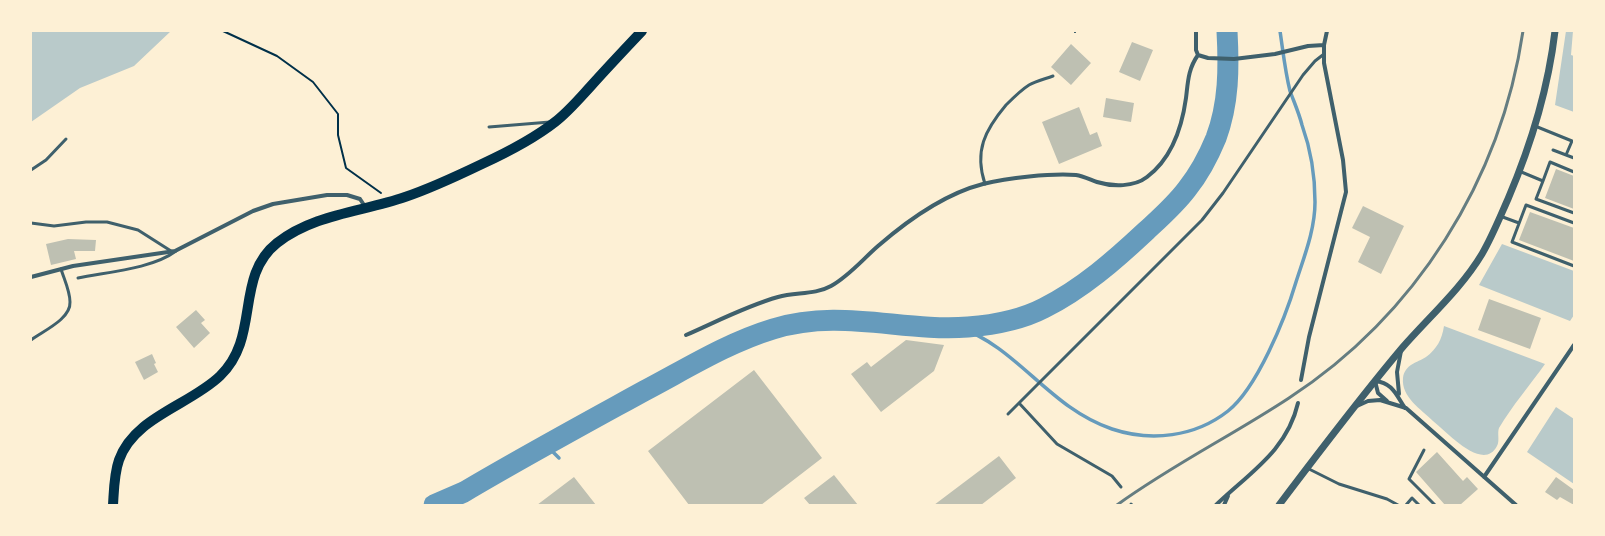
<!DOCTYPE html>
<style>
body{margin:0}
#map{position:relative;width:1605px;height:536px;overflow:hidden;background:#fdf0d5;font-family:Manrope,sans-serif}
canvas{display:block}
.frame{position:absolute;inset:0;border:32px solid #fdf0d5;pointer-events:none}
</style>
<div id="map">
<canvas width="1605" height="536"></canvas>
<div class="frame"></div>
</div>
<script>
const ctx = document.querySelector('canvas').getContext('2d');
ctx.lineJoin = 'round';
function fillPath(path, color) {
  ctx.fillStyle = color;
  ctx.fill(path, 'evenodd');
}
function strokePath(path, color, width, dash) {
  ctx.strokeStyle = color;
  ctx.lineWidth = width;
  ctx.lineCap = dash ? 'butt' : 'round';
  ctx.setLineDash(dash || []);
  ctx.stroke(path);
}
fillPath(new Path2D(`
 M31,31H171L134,66L80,88L31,122Z
 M1566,31H1573L1571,55L1574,56V112L1555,105Z
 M1502,244L1574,271V315L1570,321L1479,285Z
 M1444,326L1545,364C1530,385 1512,406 1499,428C1497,433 1500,441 1497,446C1483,473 1446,431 1433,421C1421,409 1401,397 1403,378C1405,364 1417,363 1426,357C1437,349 1442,339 1444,326Z
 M1556,407L1574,419V484L1527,452Z`), '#b9caca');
strokePath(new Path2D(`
 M958,327C1018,347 1049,408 1112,429C1151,442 1195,437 1228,411C1257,388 1285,319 1296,282C1304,257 1315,230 1315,202C1315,176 1311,150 1302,125C1299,113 1294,102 1290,91C1285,71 1283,51 1280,31
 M541,447L551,450L559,458`), '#669bbc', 3.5);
strokePath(new Path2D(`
 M434,505L464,492C523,457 584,424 644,391C686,369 727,343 773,329C840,308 902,332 968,327C993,325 1021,320 1044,308C1082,289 1115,260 1146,231C1160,218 1175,205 1187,189C1199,174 1209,155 1216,138C1229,103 1229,68 1227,31`), '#669bbc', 21);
fillPath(new Path2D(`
 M1132,42L1153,50L1140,81L1119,72Z
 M1071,44L1091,63L1071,85L1051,67Z
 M1106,98L1134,103L1131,122L1103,117Z
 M1079,107L1090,135L1097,132L1102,146L1059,164L1042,122Z
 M1556,169L1574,176V209L1545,198Z
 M1363,206L1404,226L1381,274L1358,262L1370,237L1352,228Z
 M1530,212L1574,228V261L1519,240Z
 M68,239L96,240L95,251H74L76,259L51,265L46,244Z
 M1489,299L1541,318L1530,349L1478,330Z
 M196,310L205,320L201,323L210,333L194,348L176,327Z
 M906,340L944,345L934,371L881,412L851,374L867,362L871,367Z
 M152,354L156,363L154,364L158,372L144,380L135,362Z
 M754,370L822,458L761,505H689L648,451Z
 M1437,452L1463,481L1467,477L1478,489L1460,505H1445L1416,472Z
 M999,456L1016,478L981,505H934Z
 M834,475L858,505H810L804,498Z
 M574,477L596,505H537Z
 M1556,477L1574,490V505L1560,497L1557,500L1545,492Z`), '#bec0b2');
strokePath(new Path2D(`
 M223,31L277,56L313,82L338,114V135L346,168L381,193
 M1075,32V31`), '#003049', 2);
strokePath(new Path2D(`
 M1535,126L1572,141L1566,155
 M489,127L550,122
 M1553,150L1574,158
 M31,170L46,160L66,139
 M1519,171L1543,181L1550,162L1574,172
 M1543,181L1536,199L1574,213
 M985,184C974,151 985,130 1006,105C1013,98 1021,90 1029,85C1036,81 1045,79 1053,76
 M1500,216L1519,223
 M31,223L54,226L86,222H107L138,230L171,251
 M1574,223L1526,205L1512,242L1574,266
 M78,278C107,272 152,269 176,251
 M31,340C43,331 71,319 70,302C70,291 64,279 61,269
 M1019,403L1057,444L1112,476L1121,487
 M1008,414L1202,220L1223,193L1303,75L1315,61L1324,54
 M1424,450L1409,479L1435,505
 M1307,468L1339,484L1387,499L1398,505
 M1131,504L1132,505
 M1406,505L1412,498L1419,505`), '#3f606c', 3);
strokePath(new Path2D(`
 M1196,31V50L1198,55L1208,58L1234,59L1275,54L1308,46L1324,45
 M31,277L73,266L175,251L253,211L273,204L327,195H347L360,199L366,208
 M686,335C716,322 746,306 778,297C796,292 815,295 831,286C849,276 863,259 878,246C908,220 944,194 983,184C1007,178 1051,173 1076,175C1083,176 1091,180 1097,182C1113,187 1134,187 1147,177C1171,159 1182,127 1186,98C1188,82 1188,69 1198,55
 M1301,380L1309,337L1346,192L1343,160L1324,63V45L1327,31
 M1399,394L1397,372L1401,351
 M1387,401L1378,393L1375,381C1393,383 1396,395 1405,408
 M1357,406L1368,401L1380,400L1406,408L1516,505
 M1484,477L1574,345
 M1216,505C1249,473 1287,451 1298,403
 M1224,505L1228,496`), '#3f606c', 4);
strokePath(new Path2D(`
 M1279,505C1319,452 1359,399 1402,348C1429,317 1461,289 1482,254C1492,237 1500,217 1508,199C1531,145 1548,90 1555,31`), '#3f606c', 7);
strokePath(new Path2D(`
 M113,505C114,490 114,474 119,460C134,417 190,405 220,376C261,337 234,277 277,243C314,214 362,212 405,197C432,188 457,176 482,164C508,152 532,140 555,122C568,112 579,99 590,87C607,68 624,50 642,31`), '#003049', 10);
strokePath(new Path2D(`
 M1117,505C1172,465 1233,435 1289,398C1416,315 1501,180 1523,31`), '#657d81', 3);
</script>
